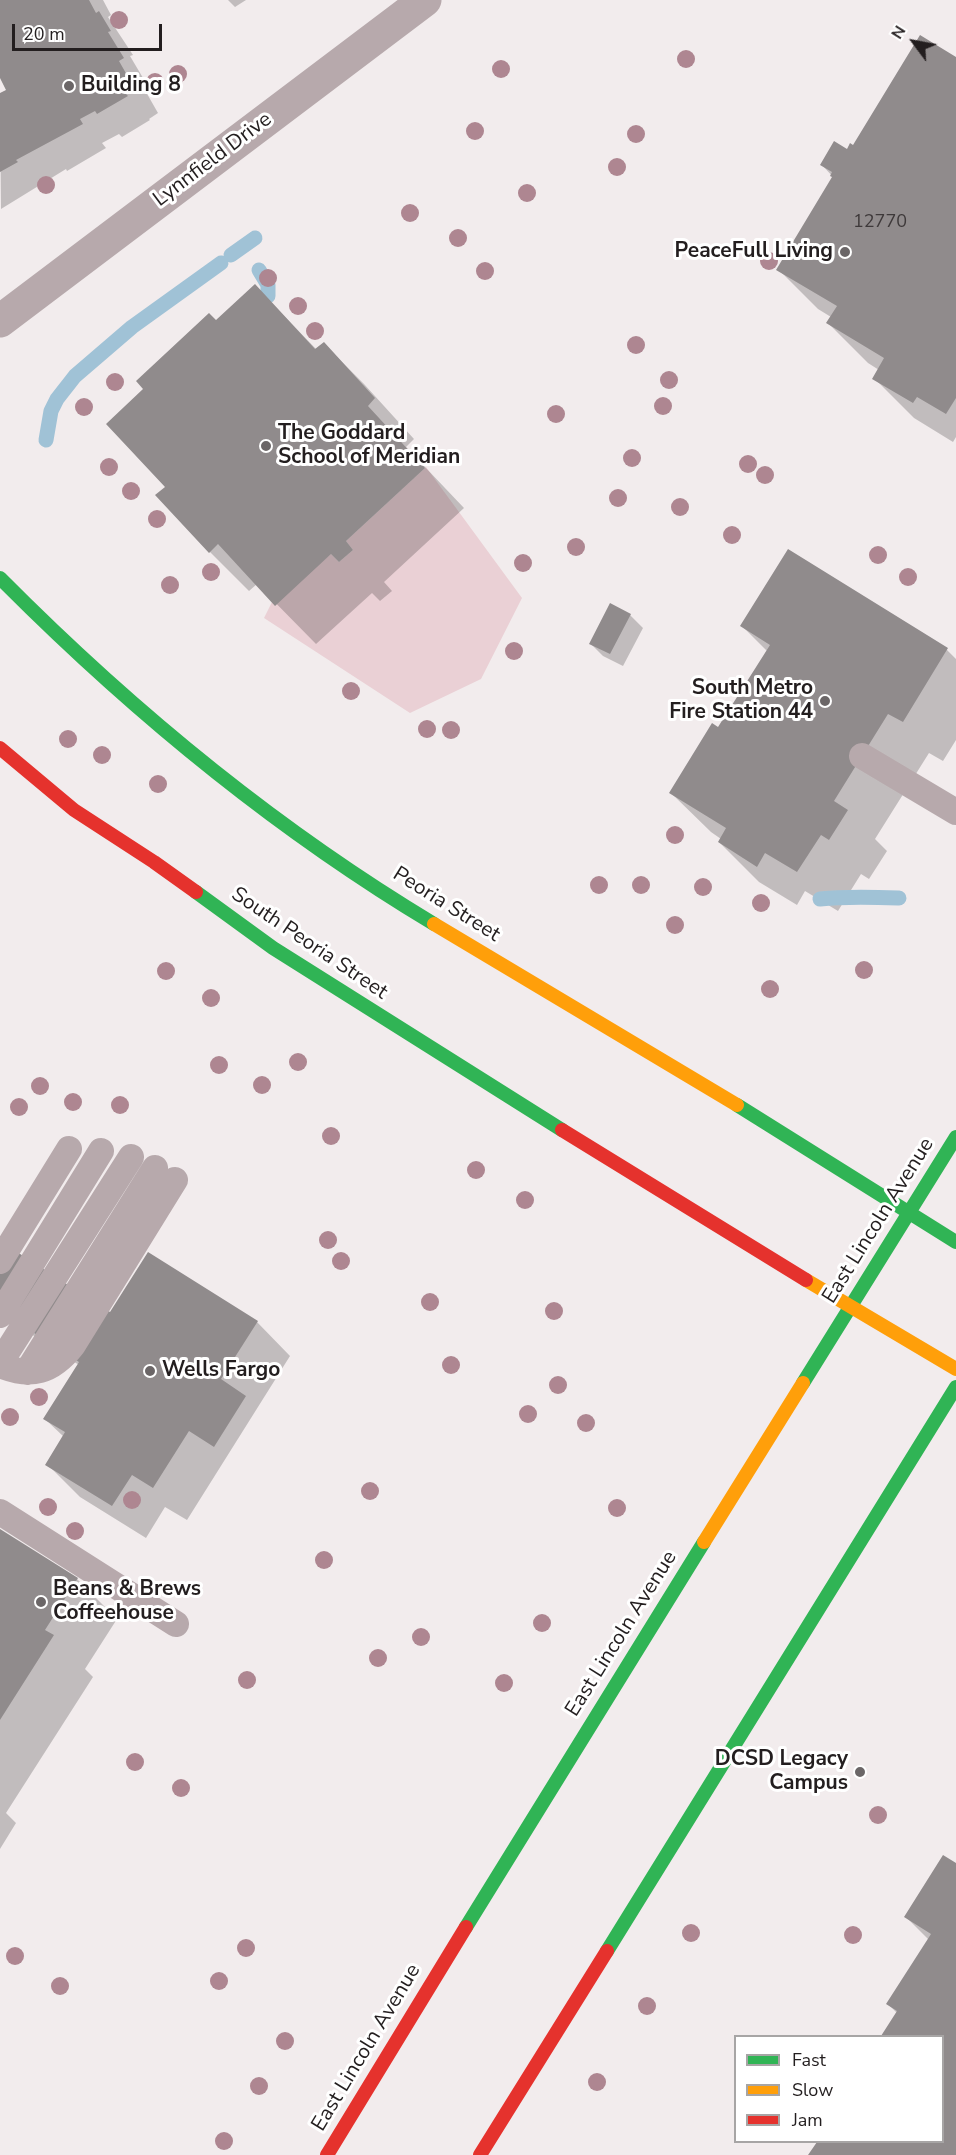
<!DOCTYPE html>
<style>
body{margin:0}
#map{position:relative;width:956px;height:2155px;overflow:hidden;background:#f2eced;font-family:"Nunito Sans",sans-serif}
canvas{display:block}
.legend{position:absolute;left:734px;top:2035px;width:210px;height:108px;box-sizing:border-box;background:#fff;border:2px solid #a7a5a5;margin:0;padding:8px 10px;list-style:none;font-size:18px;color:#231e1f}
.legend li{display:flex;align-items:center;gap:12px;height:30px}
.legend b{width:30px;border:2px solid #a7a5a5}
.north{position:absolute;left:884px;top:12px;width:60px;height:60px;-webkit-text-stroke:4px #fff;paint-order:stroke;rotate:302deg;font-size:16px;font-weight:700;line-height:24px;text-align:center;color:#231e1f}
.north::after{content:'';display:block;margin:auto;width:21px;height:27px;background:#231e1f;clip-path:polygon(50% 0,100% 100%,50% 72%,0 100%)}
.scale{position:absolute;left:12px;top:24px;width:150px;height:27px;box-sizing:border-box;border:3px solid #231e1f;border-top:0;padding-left:8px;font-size:18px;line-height:21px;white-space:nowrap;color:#231e1f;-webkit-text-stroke:4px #fff;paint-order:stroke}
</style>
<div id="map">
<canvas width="956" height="2155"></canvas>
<ul class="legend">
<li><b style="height:8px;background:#30b455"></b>Fast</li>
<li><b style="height:8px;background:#ff9f0a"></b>Slow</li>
<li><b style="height:8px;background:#e5322d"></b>Jam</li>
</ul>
<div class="north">N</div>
<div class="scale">20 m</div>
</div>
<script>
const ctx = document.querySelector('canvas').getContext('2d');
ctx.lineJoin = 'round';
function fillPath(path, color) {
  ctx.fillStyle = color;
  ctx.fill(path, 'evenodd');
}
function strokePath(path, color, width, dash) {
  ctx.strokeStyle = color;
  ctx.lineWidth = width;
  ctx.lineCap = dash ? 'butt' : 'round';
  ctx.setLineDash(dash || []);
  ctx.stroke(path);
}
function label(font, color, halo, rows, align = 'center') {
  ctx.font = font + ' "Nunito Sans",sans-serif';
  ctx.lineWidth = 6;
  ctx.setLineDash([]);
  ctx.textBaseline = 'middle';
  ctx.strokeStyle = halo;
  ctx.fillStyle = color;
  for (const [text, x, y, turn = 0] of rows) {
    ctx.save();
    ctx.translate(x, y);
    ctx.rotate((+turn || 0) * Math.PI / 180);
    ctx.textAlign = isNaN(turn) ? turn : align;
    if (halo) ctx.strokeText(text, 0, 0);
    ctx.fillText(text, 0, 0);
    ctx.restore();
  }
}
fillPath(new Path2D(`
 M426,467L522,598L481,679L410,713L264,618L272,602L331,554L339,562L353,550L346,541Z`), '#ead0d5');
fillPath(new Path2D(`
 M3,0H103L111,15L108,17L133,55L130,56L146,83L142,85L158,113L149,119L150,120L122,137L119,134L102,143L106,148L67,171L66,169L1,209L0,95L8,90L0,75V2Z
 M228,0H246L235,7Z
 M956,59V437L953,442L914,418L874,378L879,370L868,363L828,323L831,317L818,309L778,269L834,178L822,165L854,147Z
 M255,286L317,350L324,344L364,384L414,439L406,447L464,508L384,582L392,591L380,601L372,593L316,644L257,584L249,591L210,552L167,487L216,322Z
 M789,551L947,650L956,659V740L943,761L929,753L875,839L887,851L869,879L861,874L838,911L805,891L797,905L759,882L719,842L721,839L711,832L671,793L718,729L767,651L742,626Z
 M611,605L630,615L643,628L623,666L603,656L591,644Z
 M110,1313L257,1322L290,1356L187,1520L165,1507L146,1538L80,1497L47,1464L64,1437L45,1419L79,1365L0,1314Z
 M0,1531L77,1579L117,1619L85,1669L93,1677L6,1813L16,1823L0,1849Z
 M956,1864V2155H810L818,2142H942V2036H883L897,2013L888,2004L929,1940L906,1917Z`), '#0003');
strokePath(new Path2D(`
 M231,255L255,238
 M259,270L268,285V296
 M46,440L51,411L57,399L75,376L132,327L221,263
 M820,899C846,896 872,897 899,898`), '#a0c2d6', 15);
fillPath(new Path2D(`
 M0,0H89L96,13L99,11L111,31L108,32L124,58L119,61L135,89L126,94L128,96L97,114L95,111L80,119L83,124L16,160L18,162L0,172V93L6,90L0,78Z
 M920,35L956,57V398L946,414L917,397L913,403L872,379L884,358L826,323L837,306L776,270L832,177L830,176L832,172L820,165L834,141L847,149L850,143L853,145Z
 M255,284L315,349L324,342L375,398L368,406L425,468L346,541L353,550L339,562L331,554L275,606L218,544L209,553L155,495L165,487L106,424L143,389L136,381L209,313L216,320Z
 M788,549L948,648L903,722L888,714L834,801L848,810L829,840L821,835L797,872L765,853L757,867L718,842L726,828L669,793L712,723L718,727L770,645L740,626Z
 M610,603L631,614L610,654L589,644Z
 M0,1241L110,1312L148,1252L258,1321L221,1379L246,1396L214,1447L189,1431L153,1488L132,1475L112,1506L45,1465L65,1432L43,1419L79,1362L0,1311Z
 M0,1529L78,1578L45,1630L54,1635L0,1720Z
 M943,1855L956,1863V2155H808L817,2142H942V2036H881L897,2011L886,2004L931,1934L904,1917Z`), '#908b8c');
strokePath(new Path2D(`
 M862,756L956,812
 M0,1261L69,1149
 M0,1315L101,1151
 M0,1363L131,1157
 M0,1365C31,1378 52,1372 73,1345L175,1180
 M27,1372L155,1168
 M0,1512L176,1624`), '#b7a9ac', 26);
strokePath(new Path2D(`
 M0,321L425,0`), '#b7a9ac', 33);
strokePath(new Path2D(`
 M0,578C131,710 274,828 434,924
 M196,892L273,948L562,1130
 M737,1105L956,1242
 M803,1383L956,1137
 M466,1927L704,1542
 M607,1951L956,1387`), '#30b455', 14);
strokePath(new Path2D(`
 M434,924L737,1105
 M806,1280L956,1369
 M704,1542L803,1383`), '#ff9f0a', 14);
strokePath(new Path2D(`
 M0,748L74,810L154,862L196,892
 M562,1130L806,1280
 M327,2155L466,1927
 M480,2155L607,1951`), '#e5322d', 14);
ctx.fillStyle = '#ae8691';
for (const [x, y] of [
 [119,20],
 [686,59],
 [501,69],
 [178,74],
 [155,82],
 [475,131],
 [636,134],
 [617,167],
 [46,185],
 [527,193],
 [410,213],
 [458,238],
 [769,261],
 [485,271],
 [268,278],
 [298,306],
 [315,331],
 [636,345],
 [669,380],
 [115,382],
 [663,406],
 [84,407],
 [556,414],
 [632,458],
 [748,464],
 [109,467],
 [765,475],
 [131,491],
 [618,498],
 [680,507],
 [157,519],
 [732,535],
 [576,547],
 [878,555],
 [523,563],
 [211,572],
 [908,577],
 [170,585],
 [514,651],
 [351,691],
 [427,729],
 [451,730],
 [68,739],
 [102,755],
 [158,784],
 [675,835],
 [599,885],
 [641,885],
 [703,887],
 [761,903],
 [675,925],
 [864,970],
 [166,971],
 [770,989],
 [211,998],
 [298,1062],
 [219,1065],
 [262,1085],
 [40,1086],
 [73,1102],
 [120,1105],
 [19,1107],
 [331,1136],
 [476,1170],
 [525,1200],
 [328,1240],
 [341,1261],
 [430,1302],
 [554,1311],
 [451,1365],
 [558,1385],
 [39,1397],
 [528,1414],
 [10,1417],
 [586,1423],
 [370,1491],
 [132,1500],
 [48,1507],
 [617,1508],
 [75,1531],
 [324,1560],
 [542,1623],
 [421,1637],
 [378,1658],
 [247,1680],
 [504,1683],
 [135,1762],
 [181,1788],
 [878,1815],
 [691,1933],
 [853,1935],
 [246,1948],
 [15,1956],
 [219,1981],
 [60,1986],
 [647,2006],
 [285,2041],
 [597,2082],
 [259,2086],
 [224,2141]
]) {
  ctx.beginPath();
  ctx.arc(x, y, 9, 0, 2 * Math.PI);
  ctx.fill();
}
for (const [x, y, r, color] of [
 [69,86,6,"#6b6667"],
 [845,252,6,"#6b6667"],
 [266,446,6,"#6b6667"],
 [825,701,6,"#6b6667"],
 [150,1371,6,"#6b6667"],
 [41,1602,6,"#6b6667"],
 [860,1772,6,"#6b6667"]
]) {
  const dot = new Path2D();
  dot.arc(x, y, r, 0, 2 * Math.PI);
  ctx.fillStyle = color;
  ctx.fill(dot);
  strokePath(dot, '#fff', 2);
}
label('18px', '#3e393a', null, [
 ["12770",880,223]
]);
label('bold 21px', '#231e1f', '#fff', [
 ["Building 8",81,86],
 ["PeaceFull Living",833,252,"right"],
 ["The Goddard",278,434],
 ["School of Meridian",278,458],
 ["South Metro",813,689,"right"],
 ["Fire Station 44",813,713,"right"],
 ["Wells Fargo",162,1371],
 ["Beans & Brews",53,1590],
 ["Coffeehouse",53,1614],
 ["DCSD Legacy",848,1760,"right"],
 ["Campus",848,1784,"right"]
], 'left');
label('21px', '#231e1f', '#fff', [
 ["Lynnfield Drive",213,160,-37],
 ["Peoria Street",446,905,32],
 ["South Peoria Street",309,944,34],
 ["East Lincoln Avenue",879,1221,-58],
 ["East Lincoln Avenue",622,1634,-58],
 ["East Lincoln Avenue",367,2048,-59]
]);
</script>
